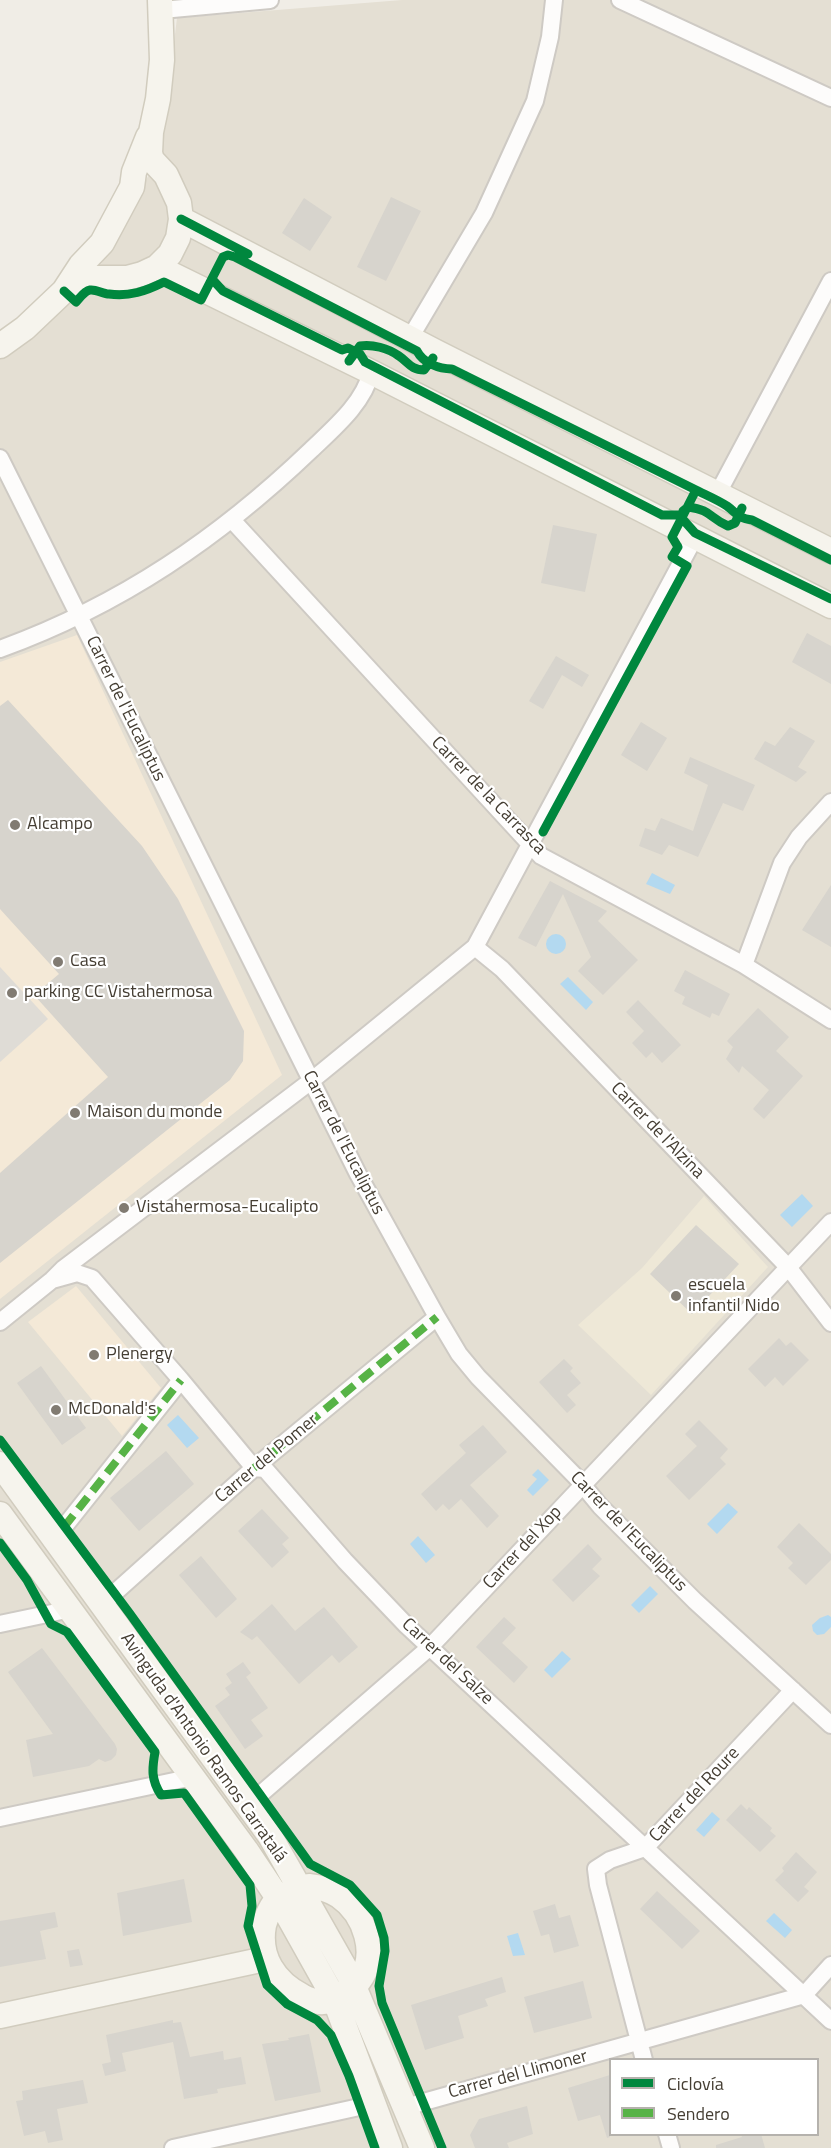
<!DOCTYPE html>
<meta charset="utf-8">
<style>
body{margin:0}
#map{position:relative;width:831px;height:2148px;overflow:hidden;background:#f0ede6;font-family:"Titillium Web",sans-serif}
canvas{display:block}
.legend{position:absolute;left:609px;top:2058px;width:210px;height:78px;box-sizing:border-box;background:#fff;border:2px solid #b5b2ad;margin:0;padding:8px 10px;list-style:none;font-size:18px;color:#453e33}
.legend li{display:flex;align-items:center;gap:12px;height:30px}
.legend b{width:30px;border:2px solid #b5b2ad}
</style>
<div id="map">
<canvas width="831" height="2148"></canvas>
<ul class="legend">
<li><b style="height:8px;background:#00873e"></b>Ciclovía</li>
<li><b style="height:8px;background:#57b346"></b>Sendero</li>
</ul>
</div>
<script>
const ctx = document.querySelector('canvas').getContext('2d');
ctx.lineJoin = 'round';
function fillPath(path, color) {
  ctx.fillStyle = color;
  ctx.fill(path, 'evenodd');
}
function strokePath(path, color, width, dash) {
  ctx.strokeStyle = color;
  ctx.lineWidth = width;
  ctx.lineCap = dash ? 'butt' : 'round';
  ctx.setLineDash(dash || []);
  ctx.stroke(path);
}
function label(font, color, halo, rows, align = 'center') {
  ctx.font = font + ' "Titillium Web",sans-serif';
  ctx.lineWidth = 4.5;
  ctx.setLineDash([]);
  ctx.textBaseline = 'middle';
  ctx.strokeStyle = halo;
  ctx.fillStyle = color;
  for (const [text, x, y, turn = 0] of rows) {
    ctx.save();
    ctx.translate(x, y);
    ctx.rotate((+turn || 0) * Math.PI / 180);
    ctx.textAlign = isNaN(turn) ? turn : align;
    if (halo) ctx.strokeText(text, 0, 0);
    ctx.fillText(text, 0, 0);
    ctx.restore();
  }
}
fillPath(new Path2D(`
 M402,0H831V2148H0V359L87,290L160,154L177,18ZM610,2060H818V2134H610Z`), '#e4dfd3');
fillPath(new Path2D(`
 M77,635L282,1075L0,1299V662Z
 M76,1286L161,1388L122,1436L28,1322Z`), '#f4e9d7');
fillPath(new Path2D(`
 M704,1196L768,1267L651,1395L578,1325L642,1268Z`), '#eee8d7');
fillPath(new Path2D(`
 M0,967L48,1019L0,1062Z`), '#dfdcd6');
fillPath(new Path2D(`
 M652,873L675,885L670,894L646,884Z
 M546 944a10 10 0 1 1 20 0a10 10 0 1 1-20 0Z
 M568,977L593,1002L586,1010L560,984Z
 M802,1194L813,1206L792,1227L780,1215Z
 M178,1415L199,1438L187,1448L167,1425Z
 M538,1469L549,1480L533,1496L527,1490L537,1479L532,1475Z
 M728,1503L738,1512L717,1534L707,1524Z
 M418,1536L435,1555L426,1563L410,1544Z
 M650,1586L658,1594L639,1613L631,1605Z
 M828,1615L831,1617V1627L824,1634L817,1635L813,1631L812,1625L820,1618Z
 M562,1651L571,1659L552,1678L544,1670Z
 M712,1812L720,1819L704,1837L696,1830Z
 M774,1913L792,1930L785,1938L766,1921Z
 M518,1933L525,1955L513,1956L507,1936Z`), '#b3d9f0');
fillPath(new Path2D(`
 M391,197L421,211L386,281L357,267Z
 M304,198L332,217L310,251L282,233Z
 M553,525L597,534L585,592L541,583Z
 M807,633L831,646V684L792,662Z
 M556,656L589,675L582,687L562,675L543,709L529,701Z
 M8,700L142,846L178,899L244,1031L243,1061L230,1080L0,1263V1173L108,1077L34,995L59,974L0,909V706Z
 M641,722L667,738L647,771L621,755Z
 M790,727L815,741L798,767L807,772L796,782L754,759L765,741L775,746Z
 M690,757L755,785L743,811L723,803L698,857L669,845L662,855L639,846L645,828L655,831L661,818L693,831L708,785L684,773Z
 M550,881L607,911L598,921L638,960L603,995L578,971L591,957L563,894L536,947L518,938Z
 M831,885V947L802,930Z
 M685,970L730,994L719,1016L712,1013L710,1018L682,1004L685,997L674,991Z
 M638,1000L681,1045L662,1063L652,1052L646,1058L632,1043L644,1031L626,1012Z
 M758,1008L789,1037L776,1051L803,1076L764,1119L753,1109L769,1090L742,1066L739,1073L726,1059L733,1047L727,1041Z
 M696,1225L739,1264L692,1314L650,1274Z
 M779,1338L786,1346L791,1342L809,1360L783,1386L775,1377L765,1387L748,1369Z
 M564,1359L573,1368L570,1371L581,1383L567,1395L576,1405L567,1413L539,1382Z
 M41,1366L86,1428L62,1445L17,1383Z
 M699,1420L728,1449L720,1458L726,1464L689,1500L666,1476L697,1446L685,1434Z
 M483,1425L507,1452L470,1485L499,1516L487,1528L461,1499L449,1510L443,1504L436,1511L421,1494L466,1453L459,1445Z
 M166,1451L194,1484L139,1531L110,1498Z
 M262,1509L289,1538L282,1544L289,1552L272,1568L238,1531Z
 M799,1523L831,1554V1560L806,1585L788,1568L793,1563L777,1547Z
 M588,1544L602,1559L592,1569L600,1576L573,1602L552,1580Z
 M201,1556L237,1599L216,1618L179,1575Z
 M272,1604L295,1631L324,1607L358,1647L339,1663L332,1655L299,1684L257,1636L252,1640L240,1632Z
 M504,1617L516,1628L502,1643L528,1667L514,1683L476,1647Z
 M42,1648L115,1744L117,1749L116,1755L111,1760L105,1762L99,1759L89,1766L33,1777L26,1740L53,1734L8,1672Z
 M243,1662L251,1673L246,1677L268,1708L251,1720L263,1736L245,1749L215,1706L230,1695L225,1688L232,1683L226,1674Z
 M741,1804L747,1810L749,1807L772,1828L770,1831L776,1836L760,1852L726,1820Z
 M796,1852L817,1872L804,1887L809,1891L798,1902L775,1880L784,1871L782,1868Z
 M184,1879L192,1922L123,1936L117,1893Z
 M657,1891L700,1931L682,1949L640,1909Z
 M555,1904L559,1918L570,1915L579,1946L554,1953L549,1934L541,1936L533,1911Z
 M55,1912L58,1927L40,1931L46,1959L0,1967V1921Z
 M79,1949L83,1965L70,1967L67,1951Z
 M502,1977L506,1992L485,1999L488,2006L458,2016L464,2038L425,2050L411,2005Z
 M583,1981L592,2018L534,2033L524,1997Z
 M173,2020V2023L181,2022L190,2057L223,2051L224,2060L241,2057L246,2084L217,2089L218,2093L184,2099L173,2042L122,2053L126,2071L105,2076L102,2064L111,2062L106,2035Z
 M309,2034L321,2092L275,2101L262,2044L289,2040L288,2038Z
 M610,2075V2137L607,2138L600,2115L578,2121L568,2088Z
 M83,2080L88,2103L57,2109L63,2140L48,2143L45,2131L24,2136L16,2101L23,2100L22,2091Z
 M527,2106L533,2134L507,2143L509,2148H475L470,2135L479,2119Z
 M741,2134H761L765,2148H716V2145L742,2137Z`), '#d7d4cd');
const street = new Path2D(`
 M620,0L831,98
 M162,10L270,0
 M410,338L484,213L535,101L550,37L554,0
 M0,458L358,1174L437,1317L459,1354L478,1377L577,1478L600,1506L695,1601L831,1725
 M718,493L831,281
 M232,520L541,856L744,965L831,1020
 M0,649C121,605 219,538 311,450C334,428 364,403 371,372
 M475,947L502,969L788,1267L831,1323
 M744,965L782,863L799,837L831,802
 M52,1280L77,1273L92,1278L181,1380L254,1468L265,1469L345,1561L407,1626L831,2021
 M0,1322L52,1280L63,1269L311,1081L475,947L695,537
 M64,1527L181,1380
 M101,1605L254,1468L437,1317
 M0,1624L71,1609
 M248,1805L430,1647L831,1222
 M0,1818L193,1777
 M644,2060L598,1885L596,1869L610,1860L645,1848L793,1690
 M406,2107L804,1995L831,1965
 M667,2134L671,2148
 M173,2148L373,2104`);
const secondary = new Path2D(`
 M181,219L436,352L831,551
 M157,267L371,372L831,606
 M69,285L87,278H127L142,274L157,267L170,254L178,238L181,219L179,203L166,175L152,160L150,153L151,132L158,99L162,60L160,0
 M0,346L25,328L64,291L81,265L102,243L132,187L134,172L148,137
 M0,1464L270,1836L350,1977L422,2148
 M0,1514L246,1850L278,1898L334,1998L390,2148
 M309,1886C319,1887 330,1890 339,1896C365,1914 379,1955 359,1981C354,1988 348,1991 341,1994C336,1997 329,2002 324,2002C318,2003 307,1999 302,1996C275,1982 258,1957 264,1925C267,1915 271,1904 279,1898C288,1892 299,1888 309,1886Z
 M0,2016L265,1959`);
strokePath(street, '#cecac4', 20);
strokePath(secondary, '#d1ccbe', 27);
strokePath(street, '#fdfcfb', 16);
strokePath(secondary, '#f6f4ed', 24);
strokePath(new Path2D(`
 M254,1468L437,1317
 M64,1527L181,1380`), '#57b346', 8, [15, 8]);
strokePath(new Path2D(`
 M181,219L248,254
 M212,279L223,291L342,350L348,348L360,354L365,362L662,515H679L695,533L831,599
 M64,291L76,302C80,298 84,291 90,290C96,289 103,294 109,294C129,297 146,291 164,282L201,300L223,257L228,255L235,257L417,351C423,363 439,369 452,369L696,490C706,495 718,500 727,506C738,514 737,518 752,520L831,560
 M349,361L360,346C372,344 388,348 399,356C408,362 411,370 424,370L433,358
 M683,511L688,507C712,510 709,518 728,526L735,523L742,508
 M543,832L687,566L672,557L678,547L672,537L696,490
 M0,1440L130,1614L310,1864L350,1885L377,1915L384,1938L385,1951L379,1986L382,2003L442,2148
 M0,1543L27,1580L51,1624L67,1632L155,1752C152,1769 151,1780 161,1795L184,1793L250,1885L252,1906L248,1926L267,1985L287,2004L317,2020L331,2035L349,2076L375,2148`), '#00873e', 9);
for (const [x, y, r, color] of [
 [15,825,6,"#817b72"],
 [58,962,6,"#817b72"],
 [12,993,6,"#817b72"],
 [75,1113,6,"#817b72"],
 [124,1208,6,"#817b72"],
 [676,1296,6,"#817b72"],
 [94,1355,6,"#817b72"],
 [56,1410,6,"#817b72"]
]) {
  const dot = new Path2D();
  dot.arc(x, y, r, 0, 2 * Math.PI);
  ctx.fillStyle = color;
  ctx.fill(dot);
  strokePath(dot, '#fff', 2);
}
label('18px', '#453e33', '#fff', [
 ["Carrer de l'Eucaliptus",125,709,64],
 ["Carrer de la Carrasca",488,796,46],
 ["Carrer de l'Alzina",657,1131,46],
 ["Carrer de l'Eucaliptus",343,1143,63],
 ["Carrer del Pomer",267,1459,-40],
 ["Carrer de l'Eucaliptus",628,1532,46],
 ["Carrer del Xop",523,1548,-47],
 ["Carrer del Salze",447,1662,43],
 ["Avinguda d'Antonio Ramos Carratalá",203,1748,55],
 ["Carrer del Roure",695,1795,-47],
 ["Carrer del Llimoner",518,2075,-15]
]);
label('18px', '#453e33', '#fff', [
 ["Alcampo",27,825],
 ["Casa",70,962],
 ["parking CC Vistahermosa",24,993],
 ["Maison du monde",87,1113],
 ["Vistahermosa-Eucalipto",136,1208],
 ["escuela",688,1286],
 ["infantil Nido",688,1307],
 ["Plenergy",106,1355],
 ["McDonald's",68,1410]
], 'left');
</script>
